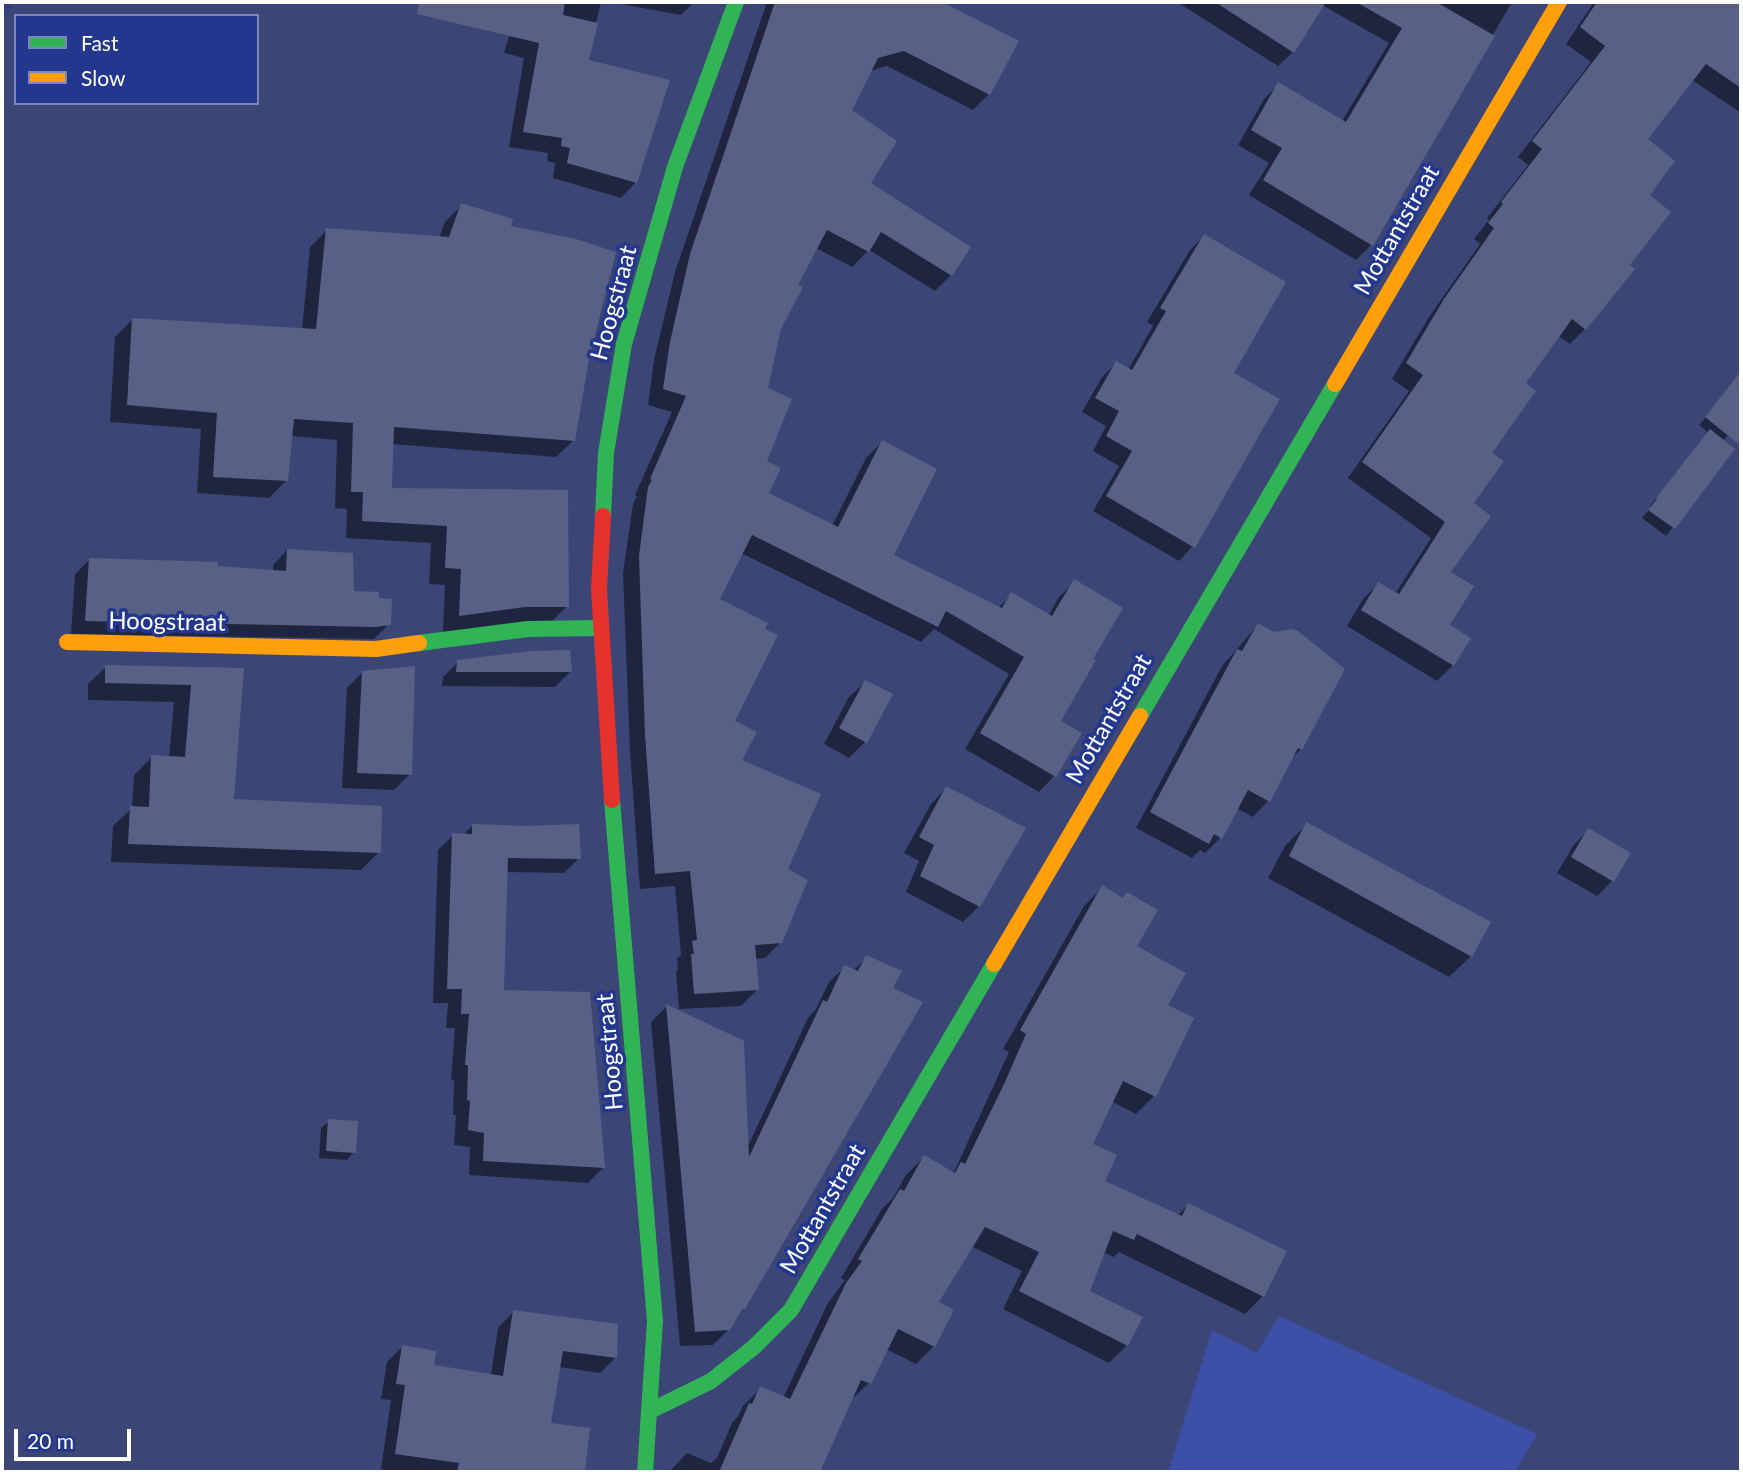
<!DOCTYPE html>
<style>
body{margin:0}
#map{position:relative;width:1743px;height:1474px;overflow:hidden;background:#3c4676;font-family:Lato,sans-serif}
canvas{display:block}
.frame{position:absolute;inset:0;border:4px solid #fff;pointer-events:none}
.legend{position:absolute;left:14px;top:14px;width:245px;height:91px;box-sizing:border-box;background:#23378f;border:2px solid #7b87bc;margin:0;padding:9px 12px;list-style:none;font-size:21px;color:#fff}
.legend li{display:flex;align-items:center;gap:14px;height:35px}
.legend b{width:35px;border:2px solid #7b87bc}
.scale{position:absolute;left:14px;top:1429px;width:117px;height:32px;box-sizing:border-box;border:4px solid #fff;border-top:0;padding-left:9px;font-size:21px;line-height:24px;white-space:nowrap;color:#fff;-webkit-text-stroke:5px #23378f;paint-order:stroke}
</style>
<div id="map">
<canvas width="1743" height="1474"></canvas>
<div class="frame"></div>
<ul class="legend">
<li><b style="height:9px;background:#30b455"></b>Fast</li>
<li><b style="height:9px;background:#ff9f0a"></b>Slow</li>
</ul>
<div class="scale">20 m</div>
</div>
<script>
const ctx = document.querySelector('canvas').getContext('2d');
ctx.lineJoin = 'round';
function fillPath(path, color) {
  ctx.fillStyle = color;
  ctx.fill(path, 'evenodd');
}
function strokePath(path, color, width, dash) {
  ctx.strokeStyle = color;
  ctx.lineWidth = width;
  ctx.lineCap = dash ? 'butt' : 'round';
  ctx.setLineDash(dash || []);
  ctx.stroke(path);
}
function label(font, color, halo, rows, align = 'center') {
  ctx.font = font + ' Lato,sans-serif';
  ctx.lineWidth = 7;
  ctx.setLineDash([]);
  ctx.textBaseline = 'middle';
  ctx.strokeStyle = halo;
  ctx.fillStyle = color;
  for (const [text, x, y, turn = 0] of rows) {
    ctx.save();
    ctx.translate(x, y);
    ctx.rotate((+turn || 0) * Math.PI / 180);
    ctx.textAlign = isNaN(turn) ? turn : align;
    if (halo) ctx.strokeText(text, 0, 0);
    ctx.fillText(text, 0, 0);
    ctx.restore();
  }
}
fillPath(new Path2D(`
 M1279,1316L1537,1434L1515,1472H1168L1212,1330L1257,1353Z`), '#3b50a6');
fillPath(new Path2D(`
 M519,2H601L587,62L636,182L621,198L553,178L555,163L547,161L548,153L509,147L524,58L504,53Z
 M610,2H694L681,15Z
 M767,2H939L1016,42L989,94L973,110L887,66L870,71L850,111L869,184L951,275L935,291L869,250L852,267L816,248L796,286L780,329L766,389L765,462L767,493L832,526L866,458L882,442L891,555L998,608L1012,594L1048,616L1059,597L1074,582L1054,776L1039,792L965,749L1009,674L934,629L921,642L741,553L718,600L740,761L785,870L781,942L765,958L754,959L757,990L741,1006L679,1009L676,972L678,969L677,958L681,955L675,886L640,889L630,752L623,573L633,504L637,496L635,495L672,412L648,405L654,360L675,272Z
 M1177,2H1512L1371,245L1356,260L1249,195L1269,163L1238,145L1264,99L1279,84L1342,121L1389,43L1322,5L1293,52L1278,66Z
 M1594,2H1741V113L1692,80L1645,139L1647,195L1627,265L1585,329L1570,344L1558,336L1524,384L1490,453L1448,572L1447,626L1453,665L1437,681L1347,626L1363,599L1378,584L1395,594L1431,538L1348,478L1409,391L1392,379L1429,317L1480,244L1474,239L1489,220L1487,218L1528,165L1518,157L1591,62L1566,44Z
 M462,205L509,227L587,359L574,440L556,457L392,444L390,489L567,491V606L550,623L443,632L445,585L429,584L431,543L346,538L347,509L335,508L337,440L290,436L286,481L269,498L197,493L201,429L110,422L115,337L132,320L302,330L310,247L327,230L439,238L445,222Z
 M1204,236L1232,374L1193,546L1179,561L1093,511L1119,466L1093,451L1106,426L1082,412L1102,377L1116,363L1128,370L1153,326L1147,322L1190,250Z
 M1725,394L1741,406V419L1723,441L1733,449L1666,536L1642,518L1651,507L1650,506L1709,433L1699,425Z
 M287,550L352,592L378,600L389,624L374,639L71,634L75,574L89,560L273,572V565Z
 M1258,625L1301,749L1291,759L1268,801L1253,817L1236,808L1221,837L1205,853L1200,850L1192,858L1136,828L1222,666Z
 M458,662L570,672L555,687L442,686L443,677Z
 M106,667L242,670L232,801L379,852L361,870L111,862L113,826L132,808L134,775L152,757L169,758L174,702L88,700V684Z
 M363,672L410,774L394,790L342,788L347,688Z
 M865,682L891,695L865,742L849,758L824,744L849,697Z
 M946,788L979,906L963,922L906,892L919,861L904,853L931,804Z
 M1307,824L1471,956L1449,977L1268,878L1285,846Z
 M473,825L579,858L564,873L506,872L502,992L603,1168L588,1183L469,1175L470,1147L454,1145L456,1115H453L454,1080L451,1079L455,1028H446L448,1003H433L438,850L453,835H463Z
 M1588,830L1612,881L1597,896L1557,873L1573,846Z
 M1102,888L1166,1006L1154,1096L1136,1114L1111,1101L1091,1145L1103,1181L1177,1216L1188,1205L1285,1251L1263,1296L1245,1314L1119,1252L1114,1257L1103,1252L1088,1292L1127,1345L1109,1363L1003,1309L1022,1271L971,1246L937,1303L934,1346L916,1364L886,1349L869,1383L850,1401L818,1472H669L687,1453L711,1463L717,1458L732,1423L738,1416L743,1406L761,1388L783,1398L828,1303L845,1280L841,1278L882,1209L893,1198L906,1175L924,1157L954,1172L1009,1052L1003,1049L1084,906Z
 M867,957L729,1329L713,1345L680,1346L651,1022L666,1007L747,1148L808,1018L816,1009L829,982L845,967L853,971Z
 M329,1121L354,1152L347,1160L319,1158L321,1128Z
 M513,1312L616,1357L600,1373L559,1367L549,1424L588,1429L583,1472H402L381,1469L391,1400L381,1399L387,1362L402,1347L432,1366L491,1375L498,1328Z`), '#0007');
strokePath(new Path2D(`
 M2,10L6,2`), '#304080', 12);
fillPath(new Path2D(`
 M419,2H565L563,15L598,23L589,60L670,80L637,183L567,163L570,148L561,146L562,138L523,132L539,43L417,14Z
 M775,2H942L1019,41L990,95L904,51L878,58L852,110L897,141L871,183L971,247L952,276L881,232L869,252L827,230L798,285L803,287L781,329L768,388L792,399L767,461L781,468L769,493L838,527L882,440L937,469L894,555L1002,608L1011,592L1052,616L1074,579L1123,608L1093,659L1096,660L1061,721L1082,733L1056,777L980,733L1024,657L946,611L938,627L752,535L720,599L768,623L765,629L778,635L735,721L757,732L742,760L821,794L788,869L808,880L782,943L755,945L759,990L694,994L691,954H694L692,941L697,940L690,871L655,874L645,735L639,556L648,487L652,480L650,479L686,396L663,389L670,342L690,254Z
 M1215,2H1326L1294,53Z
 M1356,2H1436L1495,36L1373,246L1263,180L1282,148L1251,130L1278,82L1346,122L1402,28Z
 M1597,2H1741V88L1706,64L1648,139L1675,161L1650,195L1671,212L1630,265L1635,269L1586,330L1572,319L1526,383L1536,391L1492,453L1504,461L1474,503L1491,516L1451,572L1474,586L1450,625L1471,638L1454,666L1361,610L1378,582L1399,594L1445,522L1362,462L1423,375L1406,363L1444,299L1494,228L1488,223L1503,204L1501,202L1542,149L1532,141L1605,46L1580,27Z
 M461,203L513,219L511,226L576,239L616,252L589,359L575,441L394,427L392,488L568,490L569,607H525L459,616L461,569L445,568L447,526L362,521L363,492H351L353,423L294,419L288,481L213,477L217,413L127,405L132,318L316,329L326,228L449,237Z
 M1204,234L1286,282L1234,373L1280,399L1195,548L1106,496L1132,451L1106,436L1119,411L1095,398L1116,361L1132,370L1166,311L1160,308Z
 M1741,371V446L1705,417Z
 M1710,429L1735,449L1675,529L1648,510L1657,499L1656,498Z
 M287,549L353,553L354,591L379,592V598L392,599L391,625L375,627L85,621L89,558L218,562V566L286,571Z
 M1258,623L1274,632L1291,629L1298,631L1345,669L1302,750L1298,748L1270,802L1248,790L1222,839L1214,834L1209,844L1150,812L1237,649L1242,651Z
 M570,650L572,672H456L457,660L530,651Z
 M105,665L244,668L234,799L382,806L381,853L128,844L130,806L149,807L151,755L185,757L191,685L105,683Z
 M415,666L412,775L357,773L362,671Z
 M865,680L893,694L867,743L839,728Z
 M946,786L1026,828L980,907L920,876L934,845L919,837Z
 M1306,822L1491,922L1472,957L1289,856Z
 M472,824L526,826L579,824L581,859L508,858L504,990L590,992L605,1168L483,1161L484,1133L468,1130L470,1101L467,1100L468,1065H465L469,1014H461L462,989H447L452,833L472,834Z
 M1588,828L1631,853L1614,882L1571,857Z
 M1102,885L1123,898L1127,892L1158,910L1137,946L1186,973L1168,1005L1194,1018L1156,1097L1123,1081L1093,1144L1117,1155L1105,1181L1182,1216L1188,1203L1287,1251L1264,1297L1137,1234L1134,1240L1113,1231L1090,1291L1143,1317L1128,1346L1019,1291L1039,1252L985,1227L939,1302L954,1310L935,1347L898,1329L871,1384L861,1380L820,1472H719L749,1403L752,1404L760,1386L790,1399L846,1283L862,1261L858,1259L900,1189L904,1191L924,1155L955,1173L961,1162L965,1164L1005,1082L1026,1034L1020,1030Z
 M866,955L902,971L893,988L923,1002L745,1309L743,1308L730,1330L695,1332L666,1004L744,1041L749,1157L823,1000L827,1002L844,965L858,971Z
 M328,1119L358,1121L356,1153L326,1151Z
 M513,1310L618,1324L617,1358L563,1351L551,1423L590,1428L585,1472H457L459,1463L395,1454L405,1385L396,1384L402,1345L436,1351L434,1365L503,1376Z`), '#586086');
strokePath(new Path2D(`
 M603,516L606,453L624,344L675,167L736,2
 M419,643L528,629L601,628
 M1140,716L1335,384
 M612,800L655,1321L645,1472
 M650,1411L711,1381L754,1347L791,1310L994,964`), '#30b455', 16);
strokePath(new Path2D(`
 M1335,384L1559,2
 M67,642L376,649L419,643
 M994,964L1140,716`), '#ff9f0a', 16);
strokePath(new Path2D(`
 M603,516L599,589L612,800`), '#e5322d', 16);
label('24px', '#fff', '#23378f', [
 ["Mottantstraat",1397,230,-60],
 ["Hoogstraat",614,303,-75],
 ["Hoogstraat",167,622,1],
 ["Mottantstraat",1109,719,-60],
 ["Hoogstraat",610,1052,-95],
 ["Mottantstraat",823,1209,-60]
]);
</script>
